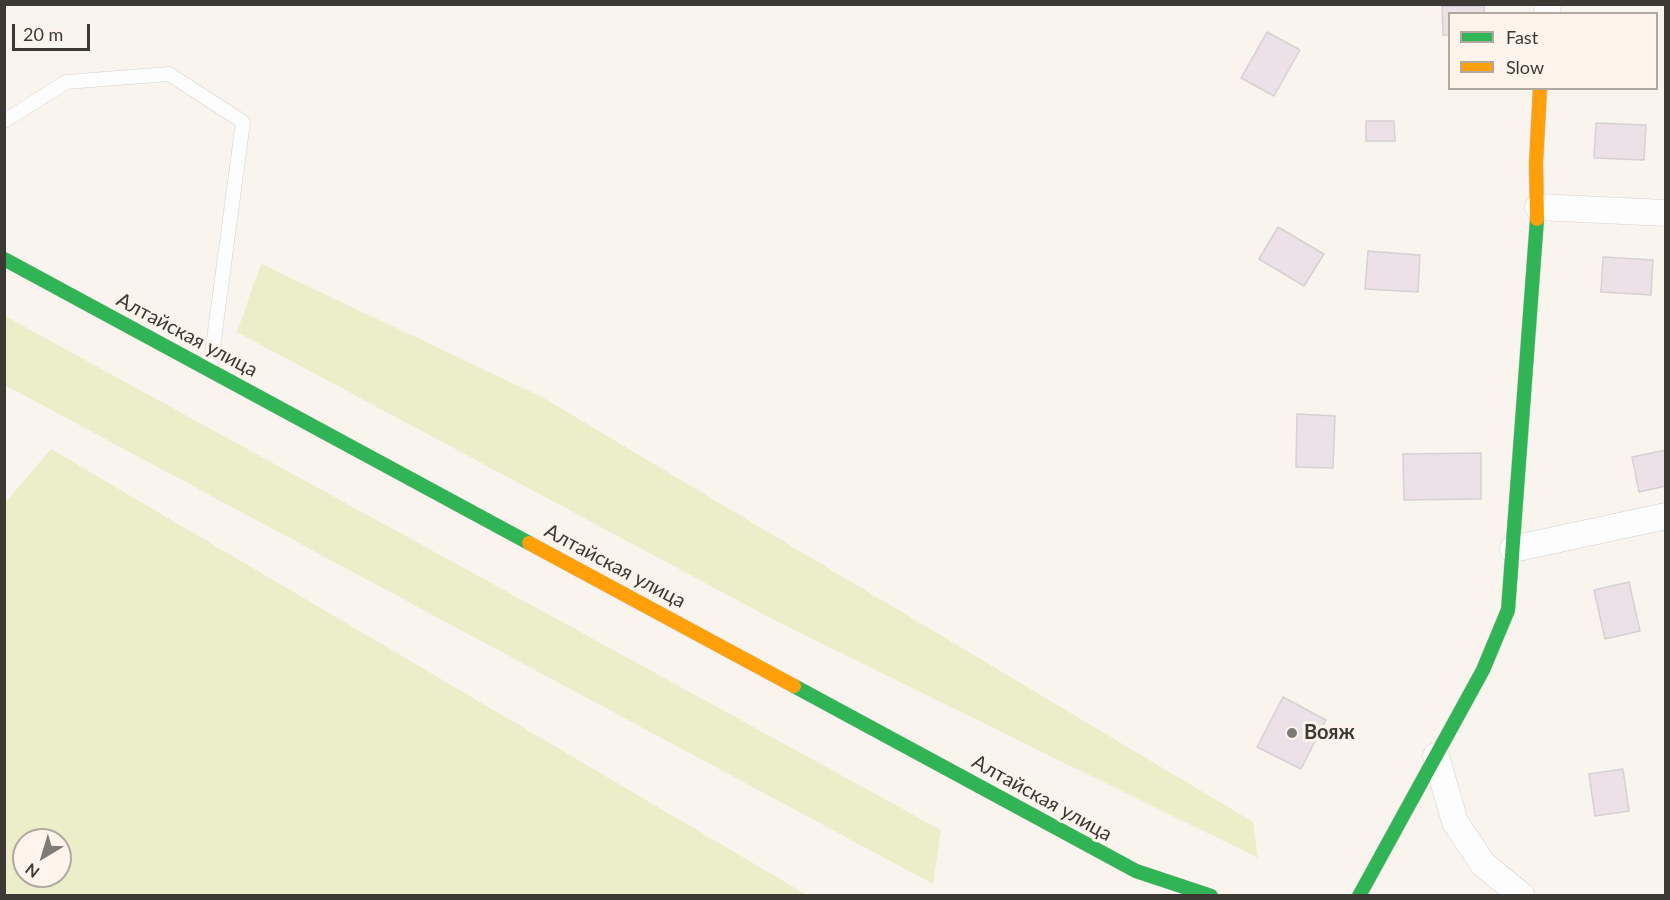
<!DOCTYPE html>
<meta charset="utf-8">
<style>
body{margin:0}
#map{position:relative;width:1670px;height:900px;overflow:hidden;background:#faf4ef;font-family:Lato,sans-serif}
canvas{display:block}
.frame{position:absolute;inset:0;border:6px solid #3c3833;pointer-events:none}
.legend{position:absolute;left:1448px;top:12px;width:210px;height:78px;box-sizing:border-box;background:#fef4eb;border:2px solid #b0a9a1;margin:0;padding:8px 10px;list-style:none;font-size:18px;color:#3c3833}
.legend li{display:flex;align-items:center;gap:12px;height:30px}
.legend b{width:30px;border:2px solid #b0a9a1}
.north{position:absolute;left:12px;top:828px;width:60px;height:60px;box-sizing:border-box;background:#fef4eb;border:2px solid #b0a9a1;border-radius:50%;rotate:218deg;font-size:16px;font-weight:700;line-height:24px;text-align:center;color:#3c3833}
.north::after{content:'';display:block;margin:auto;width:21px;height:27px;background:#7e7a75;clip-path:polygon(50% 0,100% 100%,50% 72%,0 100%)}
.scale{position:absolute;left:12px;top:24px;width:78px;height:27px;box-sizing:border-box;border:3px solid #3c3833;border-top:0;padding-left:8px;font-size:18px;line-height:21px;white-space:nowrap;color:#3c3833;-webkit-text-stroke:4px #fef4eb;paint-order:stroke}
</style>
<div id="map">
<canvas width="1670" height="900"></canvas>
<div class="frame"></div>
<ul class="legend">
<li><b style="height:8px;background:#30b455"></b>Fast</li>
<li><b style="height:8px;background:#ff9f0a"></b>Slow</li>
</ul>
<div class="north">N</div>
<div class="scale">20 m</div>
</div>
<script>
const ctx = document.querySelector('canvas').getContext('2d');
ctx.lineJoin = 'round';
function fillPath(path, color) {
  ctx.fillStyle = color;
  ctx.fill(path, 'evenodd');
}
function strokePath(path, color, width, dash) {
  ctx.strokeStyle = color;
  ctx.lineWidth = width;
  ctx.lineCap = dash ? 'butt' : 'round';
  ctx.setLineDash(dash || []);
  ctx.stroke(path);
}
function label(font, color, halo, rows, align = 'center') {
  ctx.font = font + ' Lato,sans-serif';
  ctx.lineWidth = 6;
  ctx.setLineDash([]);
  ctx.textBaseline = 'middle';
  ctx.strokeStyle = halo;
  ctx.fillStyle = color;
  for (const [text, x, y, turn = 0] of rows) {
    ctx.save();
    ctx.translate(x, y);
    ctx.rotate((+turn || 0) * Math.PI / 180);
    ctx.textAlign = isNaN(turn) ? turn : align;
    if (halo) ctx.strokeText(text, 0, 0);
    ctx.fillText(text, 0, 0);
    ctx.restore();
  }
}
fillPath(new Path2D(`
 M261,264L542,397L1253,822L1258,858L778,622L237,332Z
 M5,316L941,830L933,884L5,385Z
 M51,449L807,895H5V503ZM24,840H60V876H24Z`), '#ebeec8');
const building = new Path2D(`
 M1442,6H1484V14H1450V35H1443Z
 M1267,32L1300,50L1274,96L1241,78Z
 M1366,121H1394L1395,141H1366Z
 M1596,123L1646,125L1644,160L1594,158Z
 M1278,227L1324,254L1304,286L1259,259Z
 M1368,251L1420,255L1418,292L1365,289Z
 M1603,257L1653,260L1651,295L1601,292Z
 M1297,414L1335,416L1333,468L1296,467Z
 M1666,450V486L1639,492L1632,457Z
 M1481,453V499L1404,500L1403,454Z
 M1629,582L1640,631L1605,639L1594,590Z
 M1283,697L1326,720L1301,769L1257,747Z
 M1623,769L1629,811L1595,816L1589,774Z`);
fillPath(building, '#ebe1e7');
strokePath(building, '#d6d1d2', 1.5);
const lane = new Path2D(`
 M4,121L66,82L169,74L243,122L210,369`);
const street = new Path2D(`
 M1547,14L1548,4
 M1538,207L1666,213
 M1513,549L1666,516
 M1436,756L1455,822L1483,864L1522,896`);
const fast = new Path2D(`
 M4,259L529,543
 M794,686L1136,871L1211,896
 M1359,896L1483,670L1508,610L1537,219`);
const slow = new Path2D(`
 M1537,219L1536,163L1540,88
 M529,543L794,686`);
strokePath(lane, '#d5d0cc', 15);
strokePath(street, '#d5d0cc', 27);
strokePath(fast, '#d5d0cc', 15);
strokePath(slow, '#d5d0cc', 15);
strokePath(lane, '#fefdfd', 14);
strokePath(street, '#fefdfd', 26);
strokePath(fast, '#30b455', 14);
strokePath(slow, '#ff9f0a', 14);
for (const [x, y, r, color] of [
 [1292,733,6,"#7e7a75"]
]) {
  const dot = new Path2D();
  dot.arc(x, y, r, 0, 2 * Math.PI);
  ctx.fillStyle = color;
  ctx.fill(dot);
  strokePath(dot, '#fef4eb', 2);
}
label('20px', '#3c3833', '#fef4eb', [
 ["Алтайская улица",187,335,28],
 ["Алтайская улица",615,566,28],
 ["Алтайская улица",1042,798,29]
]);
label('bold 20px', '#3c3833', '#fef4eb', [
 ["Вояж",1304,733]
], 'left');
</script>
